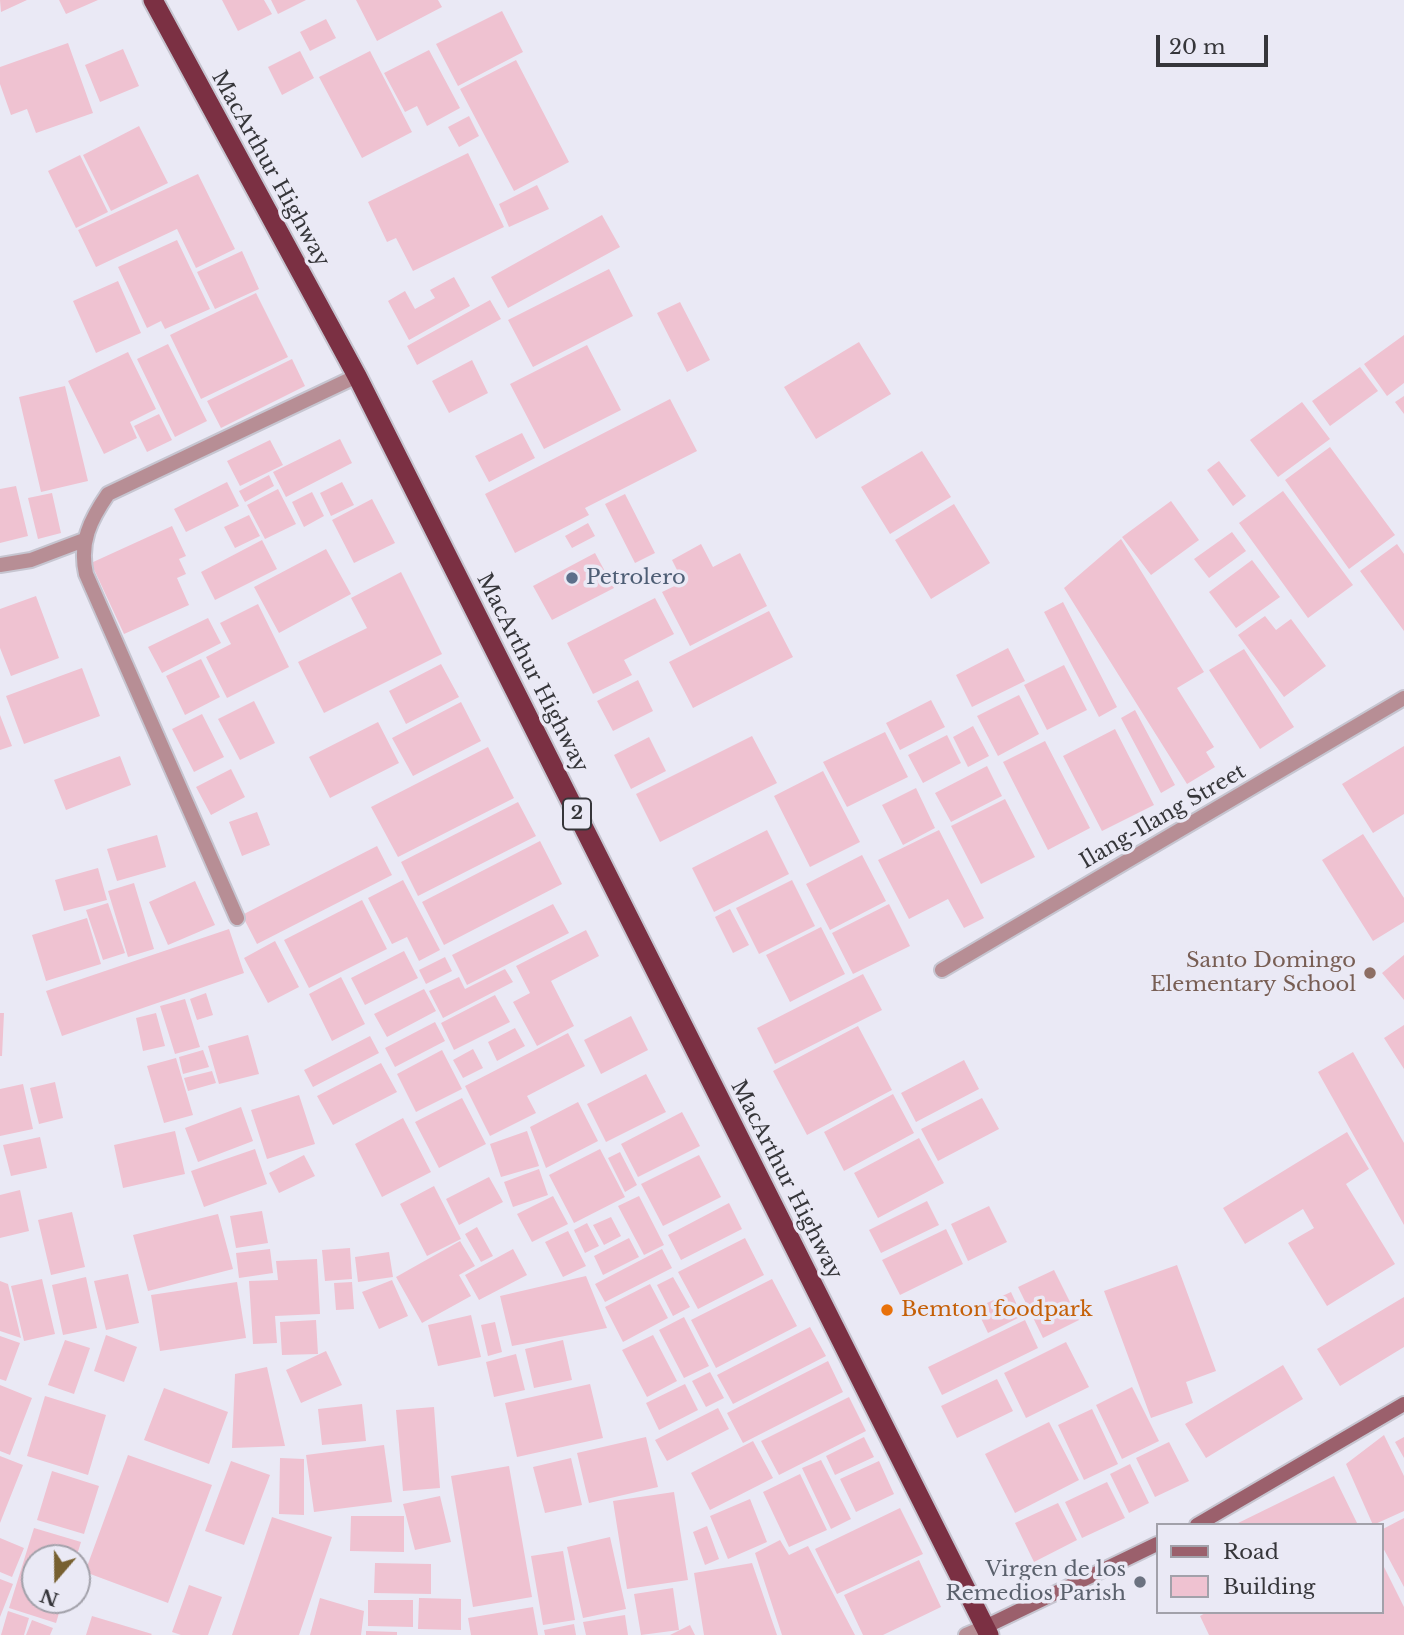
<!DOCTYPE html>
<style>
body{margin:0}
#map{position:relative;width:1404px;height:1635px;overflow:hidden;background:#eae9f5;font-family:"Libre Baskerville",serif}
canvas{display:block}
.legend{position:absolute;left:1156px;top:1523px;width:228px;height:91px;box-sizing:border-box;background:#eae9f5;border:2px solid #a2a1aa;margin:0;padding:9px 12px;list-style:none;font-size:21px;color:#36363a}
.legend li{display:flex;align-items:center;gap:14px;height:35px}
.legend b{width:35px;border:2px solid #a2a1aa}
.north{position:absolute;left:21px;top:1544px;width:70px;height:70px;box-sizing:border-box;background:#eae9f5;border:2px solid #a2a1aa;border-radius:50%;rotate:200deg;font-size:19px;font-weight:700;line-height:28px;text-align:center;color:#36363a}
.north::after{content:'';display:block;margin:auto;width:24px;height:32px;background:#776030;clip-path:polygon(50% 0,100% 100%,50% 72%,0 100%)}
.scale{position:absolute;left:1156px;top:35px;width:112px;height:32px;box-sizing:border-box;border:4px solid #36363a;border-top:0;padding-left:9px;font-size:21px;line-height:24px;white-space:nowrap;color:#36363a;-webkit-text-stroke:5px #eae9f5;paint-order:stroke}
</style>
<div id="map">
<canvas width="1404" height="1635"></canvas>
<ul class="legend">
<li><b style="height:9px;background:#9b606c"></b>Road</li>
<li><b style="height:19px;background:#efc2d1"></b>Building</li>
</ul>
<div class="north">N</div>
<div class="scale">20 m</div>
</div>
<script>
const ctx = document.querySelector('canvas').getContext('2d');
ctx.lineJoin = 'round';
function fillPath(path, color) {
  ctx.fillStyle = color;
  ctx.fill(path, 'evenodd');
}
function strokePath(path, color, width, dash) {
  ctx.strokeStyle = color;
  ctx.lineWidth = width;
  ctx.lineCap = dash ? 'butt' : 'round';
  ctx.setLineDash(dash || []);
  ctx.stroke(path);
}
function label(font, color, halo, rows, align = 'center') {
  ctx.font = font + ' "Libre Baskerville",serif';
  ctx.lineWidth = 7;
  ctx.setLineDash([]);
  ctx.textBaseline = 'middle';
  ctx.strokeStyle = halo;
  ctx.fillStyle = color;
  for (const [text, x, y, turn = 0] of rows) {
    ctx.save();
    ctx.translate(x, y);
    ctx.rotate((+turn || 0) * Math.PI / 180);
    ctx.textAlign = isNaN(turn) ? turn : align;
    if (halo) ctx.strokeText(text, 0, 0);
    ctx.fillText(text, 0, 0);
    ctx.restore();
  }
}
fillPath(new Path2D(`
 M0,0H27L1,12Z
 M59,0H98L66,14Z
 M222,0H264L272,14L238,31Z
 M271,0H306L278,14Z
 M356,0H438L442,7L377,41Z
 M502,11L523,52L458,86L436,44Z
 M326,19L336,38L310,51L300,32Z
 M68,43L93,113L36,133L27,109L11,115L0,84V67Z
 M123,49L139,86L100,102L85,65Z
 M429,50L460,108L427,126L417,106L405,112L384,73Z
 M300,51L314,78L282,95L268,67Z
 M370,51L412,132L362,158L319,77Z
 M516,60L569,162L514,191L460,89Z
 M469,116L479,136L459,147L448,127Z
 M139,126L168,183L111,211L83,155Z
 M468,153L504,227L413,271L396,238L387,242L368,202Z
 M80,155L108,212L76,228L48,171Z
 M198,174L235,249L196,268L177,229L96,267L78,230Z
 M537,185L549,209L509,227L499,204Z
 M602,215L620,247L508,308L491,277Z
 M177,240L210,309L165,329L161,321L147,328L118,267Z
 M242,251L259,289L215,309L197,272Z
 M609,269L633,316L533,367L508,320Z
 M454,277L470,306L409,340L388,301L405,291L415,309L435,298L430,290Z
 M118,281L141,333L96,353L73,301Z
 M256,293L288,357L201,399L170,335Z
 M490,300L501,319L417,365L407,346Z
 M680,302L710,360L687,372L657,313Z
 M1404,335V383L1387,396L1364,364Z
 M859,342L891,394L816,439L784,387Z
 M168,344L207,421L175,437L137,359Z
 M587,345L621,410L544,449L510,384Z
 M128,352L156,409L130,422L137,438L104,454L68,381Z
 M292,359L305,386L221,428L207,401Z
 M472,360L488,393L449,413L432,381Z
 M1360,367L1378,391L1330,426L1312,401Z
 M65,386L88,481L41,492L19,397Z
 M1404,396V414L1395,402Z
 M670,399L697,451L585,508L589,515L515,553L485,494Z
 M1302,402L1330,439L1278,477L1250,440Z
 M159,414L172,440L147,452L134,426Z
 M522,433L535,458L489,482L475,456Z
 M340,439L352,463L286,497L273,472Z
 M270,440L283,465L240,486L227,461Z
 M1330,447L1395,535L1349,569L1285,480Z
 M922,451L951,497L890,534L861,487Z
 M1219,461L1246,496L1233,506L1207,470Z
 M269,475L274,486L245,502L239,491Z
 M227,482L239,506L186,532L174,509Z
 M342,482L354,505L331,516L320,493Z
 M16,486L28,536L0,543V489Z
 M278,489L296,524L265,539L247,505Z
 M1283,491L1353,585L1308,618L1239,523Z
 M312,492L324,516L304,527L292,502Z
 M52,493L61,533L38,539L28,498Z
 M625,494L655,553L635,563L605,504Z
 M372,499L395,543L354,563L332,520Z
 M1171,501L1199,540L1151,575L1122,537Z
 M954,504L990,563L931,599L895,540Z
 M249,515L260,536L235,548L224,527Z
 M588,523L595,536L572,548L565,536Z
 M172,526L186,556L179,559L186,574L177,578L189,605L124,634L91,563Z
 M1232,532L1246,551L1209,578L1194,559Z
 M1121,539L1204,672L1177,688L1214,747L1206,752L1215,767L1187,784L1064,588Z
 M262,540L277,569L215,600L201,572Z
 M701,544L713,567L740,553L767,606L690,646L662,592L683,582L672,560Z
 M1397,544L1404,554V631L1360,571Z
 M326,549L351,594L279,633L254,587Z
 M595,553L614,588L552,620L533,586Z
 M1252,560L1280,597L1236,628L1209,592Z
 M401,572L442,654L324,713L298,662L367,628L351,598Z
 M36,596L59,658L11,676L0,648V609Z
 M655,598L674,634L624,660L632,675L593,694L567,643Z
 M1063,602L1117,707L1099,717L1044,612Z
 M258,604L289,667L227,698L206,657L231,644L220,623Z
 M769,611L793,657L693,708L669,662Z
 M1265,616L1276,630L1291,619L1326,666L1284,697L1238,635Z
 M208,618L221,643L162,673L148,647Z
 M1008,648L1025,681L972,707L956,675Z
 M1244,649L1294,727L1260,749L1209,670Z
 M201,659L220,697L185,715L166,676Z
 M441,664L459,697L406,724L389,691Z
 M1064,665L1087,710L1047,730L1024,685Z
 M82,668L100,716L24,744L6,696Z
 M638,680L653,711L613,731L597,701Z
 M1019,695L1039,734L998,756L977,716Z
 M931,700L945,727L900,750L886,723Z
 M254,701L275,743L240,760L218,719Z
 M461,702L481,741L413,776L392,738Z
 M1135,710L1175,785L1161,793L1121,718Z
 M202,714L224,757L194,772L172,729Z
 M0,715L12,746L0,750Z
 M378,722L399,763L330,798L309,757Z
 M973,726L989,756L968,767L953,737Z
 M1115,729L1154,805L1102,831L1063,756Z
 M885,732L908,777L847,807L823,762Z
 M947,735L961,763L923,783L908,755Z
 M752,736L777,783L660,842L636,794Z
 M649,737L666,771L631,789L614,755Z
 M1045,741L1090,828L1048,850L1003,762Z
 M1404,746V814L1373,833L1342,784Z
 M488,747L514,798L398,857L371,807Z
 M120,756L131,785L66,810L54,780Z
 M987,766L1002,796L951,822L935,793Z
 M231,769L245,797L211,815L196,787Z
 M823,771L860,842L810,867L774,796Z
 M916,788L935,828L903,845L882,805Z
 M1005,799L1035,857L981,884L951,826Z
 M518,802L536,836L418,896L401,862Z
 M257,812L270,845L242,856L229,822Z
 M767,830L789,874L714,912L692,868Z
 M939,830L984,918L964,928L948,899L909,919L878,860Z
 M1363,834L1404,898V922L1373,941L1322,860Z
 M157,835L166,867L117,881L107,849Z
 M540,841L562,884L444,945L422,902Z
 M377,846L392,875L257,944L242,915Z
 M862,855L886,901L830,930L806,884Z
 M98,868L107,900L64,911L55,880Z
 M403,880L440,950L419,961L407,937L392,944L368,898Z
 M792,880L815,926L759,954L736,908Z
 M195,881L215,925L168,945L149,902Z
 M134,883L154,949L128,957L108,891Z
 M362,900L387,949L309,988L284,940Z
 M108,903L125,953L103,960L86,910Z
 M553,904L569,933L467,985L452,955Z
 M889,904L910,946L853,974L832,933Z
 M730,909L749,945L733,953L715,917Z
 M87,918L101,964L46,981L32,935Z
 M821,927L845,974L790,1002L766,955Z
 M229,929L244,973L62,1036L46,991Z
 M586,930L599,956L551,981L574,1026L537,1046L513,1002L530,993L516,966Z
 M275,941L299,987L268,1003L244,958Z
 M404,951L418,978L365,1005L351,978Z
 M1404,955V1000L1382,973Z
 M445,957L452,971L426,984L419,970Z
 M505,969L513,982L443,1018L429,991L459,977L465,989Z
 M863,974L882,1010L775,1064L757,1028Z
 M341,977L365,1024L332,1041L309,994Z
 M424,989L436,1011L387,1037L374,1014Z
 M206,993L213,1015L197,1020L190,999Z
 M495,995L510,1022L454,1050L441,1023Z
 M185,999L200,1047L175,1054L160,1006Z
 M0,1013H4L2,1056H0Z
 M156,1013L165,1046L143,1051L136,1018Z
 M631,1016L648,1050L601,1074L584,1040Z
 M435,1022L445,1041L395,1067L385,1048Z
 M1404,1025V1069L1384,1038Z
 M858,1026L892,1090L807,1135L773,1071Z
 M515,1028L525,1046L497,1061L488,1042Z
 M568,1033L585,1066L527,1096L536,1113L490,1136L465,1086Z
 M248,1035L259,1074L219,1084L208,1046Z
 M370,1036L379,1053L313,1087L304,1070Z
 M473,1049L483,1068L463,1078L453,1060Z
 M203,1050L209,1067L183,1074L179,1057Z
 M442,1050L462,1089L416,1112L397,1074Z
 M1353,1052L1404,1143V1225L1318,1072Z
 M176,1058L193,1115L164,1123L147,1066Z
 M964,1060L979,1089L916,1122L901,1093Z
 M381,1063L397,1092L333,1125L317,1096Z
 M212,1071L216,1083L188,1091L184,1078Z
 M646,1074L666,1112L606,1142L587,1104Z
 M55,1082L63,1118L39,1124L30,1088Z
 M23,1084L33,1129L0,1136V1089Z
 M893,1094L914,1133L844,1171L824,1132Z
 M299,1095L315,1144L267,1159L251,1110Z
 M462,1098L486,1144L439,1168L415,1122Z
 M982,1098L999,1129L938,1161L921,1129Z
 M578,1102L598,1141L546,1168L530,1127Z
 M241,1107L253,1141L198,1162L185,1128Z
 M682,1112L700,1146L638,1177L621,1144Z
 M403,1118L431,1172L382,1197L355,1144Z
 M175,1131L185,1174L123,1188L114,1145Z
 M527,1131L539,1166L501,1177L490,1144Z
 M1347,1132L1369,1169L1346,1184L1395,1264L1327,1306L1288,1243L1314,1228L1303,1209L1245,1244L1223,1208Z
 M40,1137L47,1168L11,1176L3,1145Z
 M919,1138L944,1183L878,1218L854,1173Z
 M255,1149L267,1184L204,1207L191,1171Z
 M600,1149L625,1197L574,1223L549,1175Z
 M620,1152L637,1185L625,1192L608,1158Z
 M304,1155L315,1176L279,1193L269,1173Z
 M699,1155L721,1197L663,1226L641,1184Z
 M539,1169L548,1195L513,1207L504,1182Z
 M489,1177L503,1202L459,1225L446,1199Z
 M434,1186L461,1239L427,1256L400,1204Z
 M20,1190L29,1231L0,1238V1195Z
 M553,1196L568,1224L532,1242L517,1214Z
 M639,1196L664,1245L644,1255L618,1206Z
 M927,1201L939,1225L881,1253L869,1230Z
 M729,1203L742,1229L681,1260L668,1235Z
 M989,1206L1007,1242L968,1261L951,1224Z
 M262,1211L268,1243L236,1248L230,1216Z
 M72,1212L85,1267L51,1275L38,1220Z
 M218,1214L233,1269L148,1291L133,1235Z
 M611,1217L621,1236L604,1245L593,1225Z
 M587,1223L599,1246L585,1253L574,1230Z
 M477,1227L493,1256L481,1262L465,1234Z
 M946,1229L963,1264L900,1295L882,1260Z
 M568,1231L586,1266L563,1277L545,1242Z
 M629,1238L639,1257L603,1275L594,1256Z
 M745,1238L764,1275L698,1309L678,1272Z
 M460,1241L475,1266L459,1275L471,1296L422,1323L396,1277Z
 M350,1248L352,1279L325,1281L322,1250Z
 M270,1249L273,1273L239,1278L236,1253Z
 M513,1249L527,1275L479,1300L465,1275Z
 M662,1249L672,1268L605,1302L595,1284Z
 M389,1252L393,1277L358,1282L355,1257Z
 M317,1259L320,1314L275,1316L277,1343L253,1344L249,1281L278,1280L276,1261Z
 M1177,1265L1216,1371L1186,1382L1193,1403L1151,1418L1104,1291Z
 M1054,1270L1079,1320L1043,1338L1018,1287Z
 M128,1274L139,1323L106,1330L94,1281Z
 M586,1276L607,1328L512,1346L500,1296Z
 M86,1277L97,1328L63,1335L52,1285Z
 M673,1277L690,1307L673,1316L657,1285Z
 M42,1279L55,1334L24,1341L11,1286Z
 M772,1279L797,1326L716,1368L691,1320Z
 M392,1280L408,1316L379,1329L362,1292Z
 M0,1281L8,1284L21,1338L0,1331Z
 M237,1282L246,1338L160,1351L151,1295Z
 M352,1282L354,1309L336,1310L334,1283Z
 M650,1284L668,1318L623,1342L605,1307Z
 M1011,1292L1022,1316L988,1333L976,1308Z
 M1404,1297V1347L1340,1386L1317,1349Z
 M471,1315L481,1357L438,1366L428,1325Z
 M684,1317L709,1366L684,1378L659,1330Z
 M316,1320L318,1354L282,1355L280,1322Z
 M1025,1320L1038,1348L942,1395L928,1367Z
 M495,1322L502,1352L488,1356L481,1325Z
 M810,1327L826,1356L733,1404L717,1375Z
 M106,1335L137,1347L124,1382L94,1371Z
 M653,1335L677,1381L647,1397L622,1350Z
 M0,1336L20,1343L6,1381L0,1379Z
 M65,1340L90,1348L74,1394L48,1385Z
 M563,1340L572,1380L534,1388L525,1349Z
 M1066,1342L1089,1387L1026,1418L1004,1373Z
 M326,1351L342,1385L301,1403L286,1370Z
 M516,1354L525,1390L494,1397L486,1362Z
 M828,1361L843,1392L743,1443L727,1413Z
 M1283,1365L1303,1399L1206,1458L1185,1424Z
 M267,1367L285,1446L232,1448L235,1374Z
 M710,1372L724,1398L706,1407L692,1381Z
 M997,1379L1013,1411L957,1438L941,1406Z
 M590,1384L603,1438L517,1457L505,1403Z
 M685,1384L698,1410L659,1430L646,1403Z
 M0,1385L32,1398L10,1455L0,1451Z
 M1132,1387L1159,1441L1122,1459L1096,1405Z
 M164,1388L228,1412L209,1464L144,1440Z
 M45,1396L106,1415L88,1475L27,1456Z
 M849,1397L866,1431L779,1475L761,1441Z
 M362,1404L366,1441L322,1445L318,1409Z
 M434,1407L440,1488L403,1491L396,1410Z
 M718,1408L729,1429L667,1461L655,1440Z
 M1092,1409L1118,1464L1084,1480L1058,1425Z
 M1049,1422L1079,1480L1015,1513L985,1454Z
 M1384,1435L1404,1476V1511L1373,1525L1346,1464Z
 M646,1437L658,1487L589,1503L577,1453Z
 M864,1437L874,1457L835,1475L826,1456Z
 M1404,1437V1458L1395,1442Z
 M753,1441L773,1478L710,1510L691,1473Z
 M1169,1442L1189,1481L1155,1497L1136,1458Z
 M384,1445L392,1502L314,1512L306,1455Z
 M128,1455L212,1485L168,1603L85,1572Z
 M0,1456L23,1465L0,1523Z
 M280,1458L304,1459V1515L279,1514Z
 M571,1458L582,1505L545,1513L533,1467Z
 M821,1460L851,1519L831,1529L802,1468Z
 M231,1461L270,1475L244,1545L205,1531Z
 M879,1461L894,1494L856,1512L840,1479Z
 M1130,1464L1149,1503L1129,1513L1110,1474Z
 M509,1466L532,1597L473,1607L451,1476Z
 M52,1471L99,1486L84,1534L37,1520Z
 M800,1474L827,1530L789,1547L763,1492Z
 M1334,1476L1358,1525H1234Z
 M1107,1482L1125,1518L1082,1538L1065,1502Z
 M674,1492L688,1580L627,1589L613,1501Z
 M440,1496L451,1542L415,1550L403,1504Z
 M750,1499L767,1542L728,1559L710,1516Z
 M1058,1503L1077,1540L1034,1562L1015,1523Z
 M900,1508L923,1554L837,1594L815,1549Z
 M351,1516H404V1552L350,1551Z
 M272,1517L332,1537L299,1635H232Z
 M1404,1518V1587L1381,1544V1530Z
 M707,1526L719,1559L705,1565L693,1532Z
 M34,1528L81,1542L76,1558H35V1600H63L56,1623L9,1608Z
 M610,1537L626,1609L583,1618L567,1547Z
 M0,1538L24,1548L12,1577L0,1572Z
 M780,1540L789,1555L808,1546L855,1635H782L755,1553Z
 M563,1551L575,1620L543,1625L531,1556Z
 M919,1560L941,1607L883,1635H863L844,1595Z
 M1381,1561L1404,1607V1635H1209L1200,1616L1207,1612H1381Z
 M375,1563L431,1564V1594L374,1593Z
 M752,1563L777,1635H704L694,1573Z
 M0,1579L13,1584L0,1617Z
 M189,1585L222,1597L208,1635H181L172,1632Z
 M673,1588L679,1630L641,1635L634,1594Z
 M320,1598L364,1611L361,1635H310Z
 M419,1598L461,1599V1630L418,1629Z
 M368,1600H413V1627L368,1626Z
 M533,1607L538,1635H471L468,1618Z
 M8,1611L29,1618L24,1635H1Z
 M625,1615L628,1635H586L583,1622Z
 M92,1616L152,1634L151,1635H86Z
 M32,1620L53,1628L50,1635H26Z
 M574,1624L576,1635H545L544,1630Z
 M690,1625L695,1635H670Z
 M366,1631L397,1632V1635H366Z`), '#efc2d1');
const minor = new Path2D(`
 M0,565L31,560L84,540
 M237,918L86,574C79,543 90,520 108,494L357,376
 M942,970L1404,698
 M966,1635L985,1627`);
const secondary = new Path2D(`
 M1197,1525L1404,1404
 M985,1627L1157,1544`);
const trunk = new Path2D(`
 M153,0L357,376L989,1635`);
strokePath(minor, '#c6c5d0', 18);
strokePath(secondary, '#c6c5d0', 18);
strokePath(trunk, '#c6c5d0', 23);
strokePath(minor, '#b78e95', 14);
strokePath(secondary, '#9b606c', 14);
strokePath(trunk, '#7b3043', 19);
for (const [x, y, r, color] of [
 [572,578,7,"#5c6f8a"],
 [1370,973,7,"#8d6e63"],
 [887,1310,7,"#e8710a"],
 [1140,1582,7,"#6b7280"]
]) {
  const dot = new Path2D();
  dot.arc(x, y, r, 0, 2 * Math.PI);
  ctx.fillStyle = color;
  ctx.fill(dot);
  strokePath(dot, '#eae9f5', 2.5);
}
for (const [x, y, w] of [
 [577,814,28]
]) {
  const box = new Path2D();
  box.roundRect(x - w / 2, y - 15.5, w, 31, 5);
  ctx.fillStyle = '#eae9f5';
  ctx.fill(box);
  strokePath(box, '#36363a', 2);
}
label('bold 19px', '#36363a', null, [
 ["2",577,814]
]);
label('21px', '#36363a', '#eae9f5', [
 ["MacArthur Highway",270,169,61],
 ["MacArthur Highway",532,673,63],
 ["Ilang-Ilang Street",1163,817,-30],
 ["MacArthur Highway",786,1180,63]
]);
label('21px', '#4e5e75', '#eae9f5', [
 ["Petrolero",586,578]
], 'left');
label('21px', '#785e54', '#eae9f5', [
 ["Santo Domingo",1356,961],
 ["Elementary School",1356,985]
], 'right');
label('21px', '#c56008', '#eae9f5', [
 ["Bemton foodpark",901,1310]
], 'left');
label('21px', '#5b616d', '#eae9f5', [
 ["Virgen de los",1126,1570],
 ["Remedios Parish",1126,1594]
], 'right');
</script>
